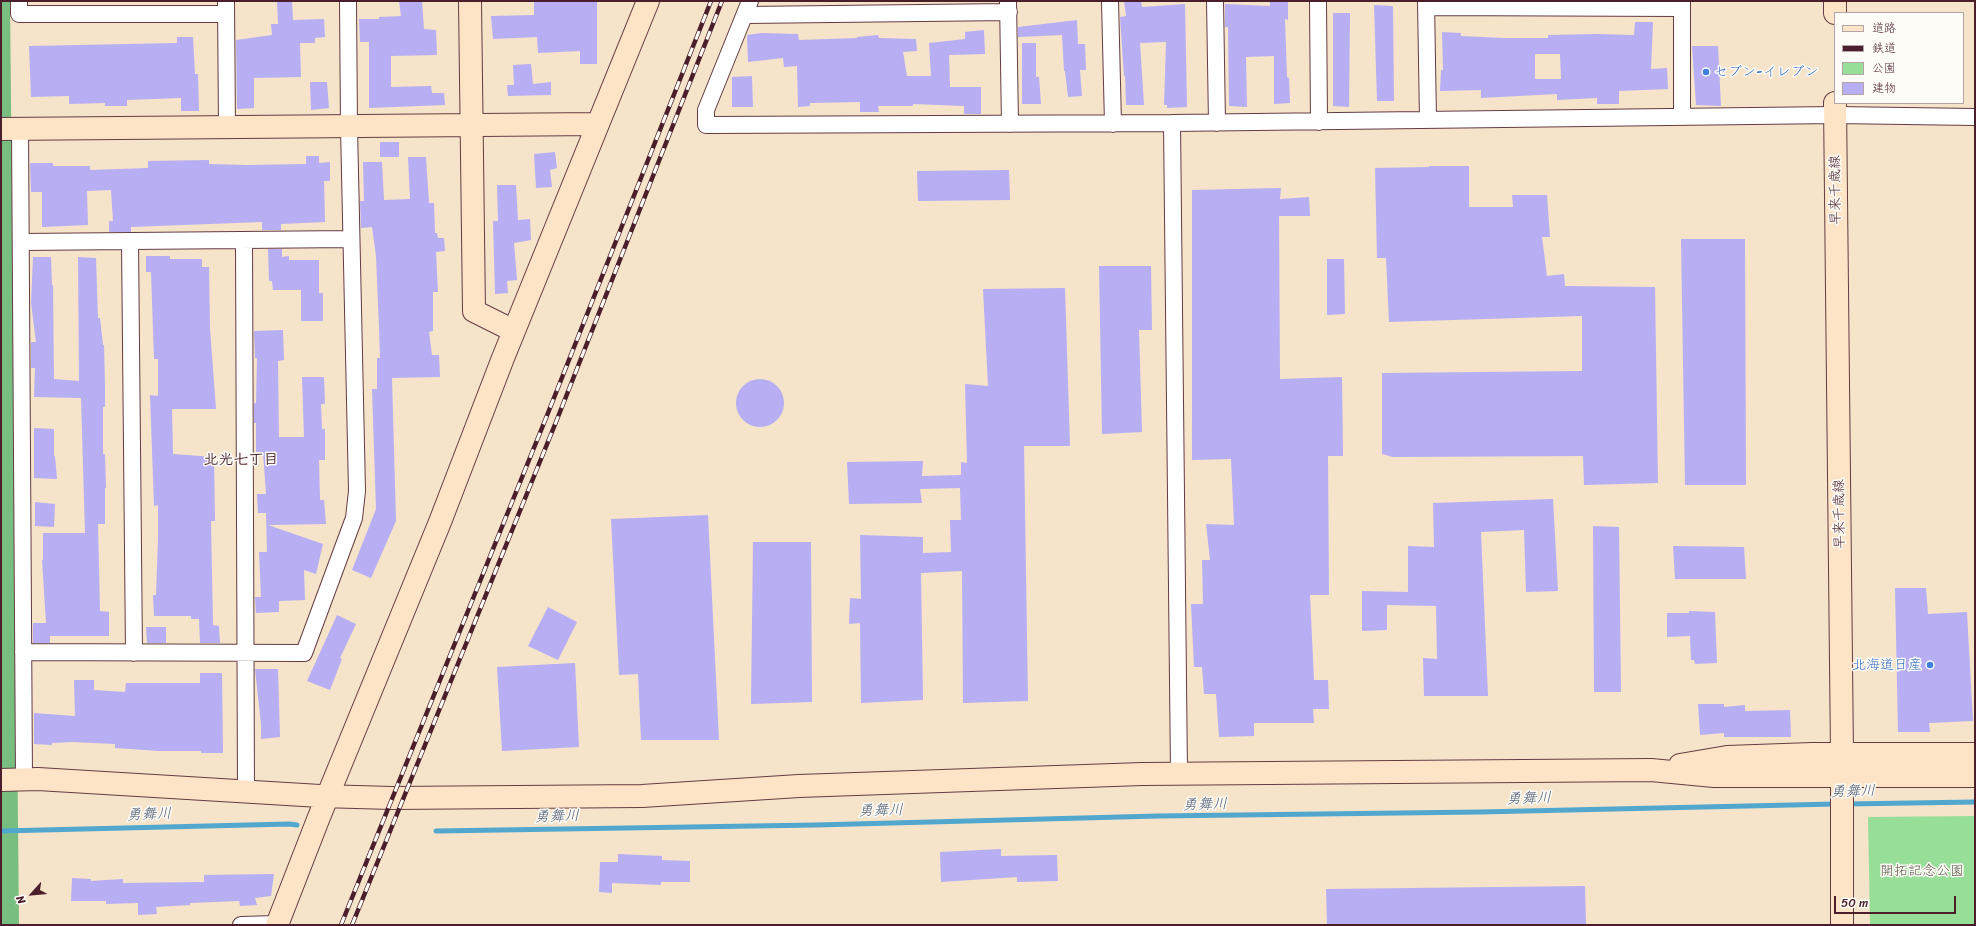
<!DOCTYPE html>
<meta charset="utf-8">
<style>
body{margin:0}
#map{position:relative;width:1976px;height:926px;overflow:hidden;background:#f5e3ca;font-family:Sriracha,"Klee One",sans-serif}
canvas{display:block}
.frame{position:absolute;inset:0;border:2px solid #4a1f2b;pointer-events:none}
.legend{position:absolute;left:1834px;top:12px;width:130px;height:92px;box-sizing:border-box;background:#fdfcf7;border:1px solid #b5a4a5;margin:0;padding:5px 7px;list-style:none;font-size:12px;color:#4a1f2b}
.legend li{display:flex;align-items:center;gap:8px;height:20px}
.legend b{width:20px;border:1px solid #b5a4a5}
.north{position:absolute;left:12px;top:874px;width:40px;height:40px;-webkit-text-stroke:3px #fdfcf7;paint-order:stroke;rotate:243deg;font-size:11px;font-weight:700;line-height:16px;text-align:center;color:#4a1f2b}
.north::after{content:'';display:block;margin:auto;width:14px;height:18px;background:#4a1f2b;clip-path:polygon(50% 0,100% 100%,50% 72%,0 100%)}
.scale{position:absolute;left:1834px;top:896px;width:122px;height:18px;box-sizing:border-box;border:2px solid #4a1f2b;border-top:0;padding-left:5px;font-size:12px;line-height:14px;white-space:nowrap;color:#4a1f2b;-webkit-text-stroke:3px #fdfcf7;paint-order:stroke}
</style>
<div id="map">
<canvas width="1976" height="926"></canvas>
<div class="frame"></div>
<ul class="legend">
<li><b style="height:5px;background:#fee4c6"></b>道路</li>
<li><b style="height:5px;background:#4a1f2b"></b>鉄道</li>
<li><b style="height:11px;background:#97df99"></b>公園</li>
<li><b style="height:11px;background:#b7aef4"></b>建物</li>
</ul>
<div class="north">N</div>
<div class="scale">50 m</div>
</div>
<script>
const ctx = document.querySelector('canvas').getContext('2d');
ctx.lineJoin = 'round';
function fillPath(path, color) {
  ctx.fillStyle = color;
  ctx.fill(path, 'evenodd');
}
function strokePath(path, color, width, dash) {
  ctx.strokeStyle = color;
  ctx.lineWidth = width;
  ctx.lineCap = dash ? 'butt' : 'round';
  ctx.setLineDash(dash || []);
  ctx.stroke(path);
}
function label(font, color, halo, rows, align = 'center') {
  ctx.font = font + ' Sriracha,"Klee One",sans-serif';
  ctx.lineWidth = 3;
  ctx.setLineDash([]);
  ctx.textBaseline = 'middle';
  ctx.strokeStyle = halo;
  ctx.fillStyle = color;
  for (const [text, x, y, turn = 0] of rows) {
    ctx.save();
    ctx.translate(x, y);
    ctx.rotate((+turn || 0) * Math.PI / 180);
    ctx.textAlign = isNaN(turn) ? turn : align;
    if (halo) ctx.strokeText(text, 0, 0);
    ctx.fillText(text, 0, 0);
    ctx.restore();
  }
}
fillPath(new Path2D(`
 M1975,816V925H1870L1868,817Z`), '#97df99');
fillPath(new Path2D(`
 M1,1H10L19,925H1Z`), '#79be81');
strokePath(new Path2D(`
 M1846,804L1975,802
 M1,831L289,824L297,825
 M436,831L816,825L1158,816L1480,812L1836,804`), '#52a7ce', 5);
fillPath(new Path2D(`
 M277,1H292L293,20L324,19L325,37L315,38V43H300L301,77L254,78V108L237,109L236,40L272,35L271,24H278Z
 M399,1H422L424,29L436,30L437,55L391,56V87L431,86L432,93H444L445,105L369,108V42H360L359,19H379V17L401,16Z
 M534,1H597V64H580V51L538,53L537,37L493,39L491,16L534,15Z
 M1124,1H1141L1142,7L1185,4L1187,107L1167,108V105H1164L1166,42L1140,43L1144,105H1126L1125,76H1124L1120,17L1126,16Z
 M1270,1H1288V20L1285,19L1287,77L1289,78L1290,103L1274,104V56L1246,57L1247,107L1229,106L1228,27H1225V4L1270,6Z
 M1374,5L1393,6L1394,101H1377Z
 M1333,13H1350L1349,107L1333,106Z
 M1077,20L1078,44H1085L1086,70H1080L1082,96L1068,97L1065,71H1064L1062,35L1018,37V27Z
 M1635,22H1653L1651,69L1667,68L1668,89L1619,91V104H1597V98L1557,100V94L1481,98V90L1440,91L1441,70H1443L1442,32L1461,33V36L1503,38H1548V35L1597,34L1634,35ZM1535,54H1560L1561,79H1535Z
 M984,30L985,54L949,55L950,87H981V114H964V106L913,104V106H878L879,112H860V102L810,103V106L798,107L797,66L784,67L783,58L748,62L747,35L761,33L798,34L799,40L857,38V37L878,35L879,38L916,39L917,51L903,52L907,76H931L929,43L965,39V32Z
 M177,37H193L195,74H198L199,111H181V98L127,100V106H105V103L69,104V96L31,97L29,46L177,43Z
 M1022,43H1036V77H1039L1041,104H1022Z
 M1692,46H1718L1721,106L1696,105Z
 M531,64L533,84L551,82V95L508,96L507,85H514L513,65Z
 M752,76L753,107H732V77Z
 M310,82H327L329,108L311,110Z
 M380,142H399V157H380Z
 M555,152L557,168L550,170L552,187L536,188L534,154Z
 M306,156H319V163L330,162V181H324L325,222L281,224V230H262V222L131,227V232H109V221H113L111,190L87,191L88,225L42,227V192H31L30,163H53V166H90V170L148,168V161L209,160V164L247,165L306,164Z
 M408,157H426L429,203H434L435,233H437L438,238H444L445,251L436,252L438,292H433V331L429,332L432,355H439L440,377L392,378L396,521L371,578L352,570L376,509L372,389H377V358H380L379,328L376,256L372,227L361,228L360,201H364L363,162H382L384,200L410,199Z
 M1429,166H1469V207H1513L1512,195H1547L1550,237H1542L1547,276L1564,274L1565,286L1655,287L1658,483L1584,485L1583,456L1393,457L1382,454V373L1582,371V316L1389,322L1386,258H1377L1375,168L1429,167Z
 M1009,170L1010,200L918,201L917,171Z
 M497,185H516L518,220L530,219L531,240L514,243L517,280L507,281L508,293L495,294L493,221H498Z
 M1281,188L1280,199L1309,197L1310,216H1279L1280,379L1342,377L1343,456H1328L1329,595H1310L1314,680H1328L1329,709H1313L1314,723H1254V736L1219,737L1216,694H1204L1202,667H1194L1191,604H1203L1202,560H1210L1206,524L1234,525L1231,459L1192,460V190Z
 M1681,239H1745L1746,485H1685Z
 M268,249H282V257L289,256V260H319V293H323V321H301V290H273L272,281H269Z
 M146,256H170V259H202V267H209L210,329L216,409H172L173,454L214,457L215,521H211L213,625L219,626L220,643H200L199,619H191V616H154L153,595H156L158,539V505L154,506L150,395L158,396V359H154L151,272H146Z
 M33,257H51L52,285H53L54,379L79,381L78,257L96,258L98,318H100L103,345H104L105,385V407H103V454H105L106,488H105V524H98L100,611L109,612V636H50V643H33V623H46L42,560H43V533H85L81,398L34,397L35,368H31V342H36L31,303Z
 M1327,259H1344L1345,314L1327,315Z
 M1099,266H1151L1152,330H1139L1142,432L1102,434Z
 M1065,288L1070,446H1024L1028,701L963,703L962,571L921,573L923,700L861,703L860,623L849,624L850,598L861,599L860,535L923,537V553L951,552L950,520H961L960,488L920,489L922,503L849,504L847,462L923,461L922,476L961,475V462L967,463L965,384L988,386L983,289Z
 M283,330L284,360L278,361L279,437H304L302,377H324L325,404H321L322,429H325V460H319L320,500H324L326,524L268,525L323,544L316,574L304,570L305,600L279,601V612L256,613L255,597H261L259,552H267L266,513H258L257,494H266L263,452H256V423H254V403H256L257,358H255L254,331Z
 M736 403a24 24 0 1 1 48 0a24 24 0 1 1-48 0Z
 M34,428L54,429V456H55L57,479L34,478Z
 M1553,499L1558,591L1526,592L1524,530L1481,532L1488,696H1424L1423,658L1437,659L1436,606L1387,605V630L1362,631V591L1408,592V546L1434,547L1433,503Z
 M35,502L55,504L54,527L35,526Z
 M708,515L719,740H641L638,674L619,675L611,519Z
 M1593,526L1619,527L1621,692H1594Z
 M753,542H811L812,702L751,704Z
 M1673,546L1744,547L1746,579H1675Z
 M1895,588H1926L1928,614L1967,612L1973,721L1929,723L1930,732H1898Z
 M548,607L577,622L558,660L528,646Z
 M1689,611L1715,612L1717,663L1695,664L1694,660H1691L1690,636L1667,637V613H1689Z
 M337,615L356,624L340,658L342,659L330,690L307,681Z
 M146,627H166V643H147Z
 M575,663L579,747L502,751L497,667Z
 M255,669H278L280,737L261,739V724Z
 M200,673H222L223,753H201V751H159L115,748V744L73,742L52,743V745L34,744V713L75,716L74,680H94V690L125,692L126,683H200Z
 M1698,704H1724V707L1745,705V711L1790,710L1791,737H1724V733L1700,735Z
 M1001,849V856L1057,855L1058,881L1017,882V877L941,882L940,852Z
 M618,854L662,856V860L690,861V882H661V885L612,883V893L599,892L600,862H618Z
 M274,874L271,896L255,898L257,905L240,906L239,901L190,903V905L156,907L157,914L138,915V903L106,904V901H71L72,878L91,879V881L123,879V883L204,882V875Z
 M1585,886L1586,925H1327L1326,889Z`), '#b7aef4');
const street = new Path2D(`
 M19,1V14H226
 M226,1L227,128
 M750,1L706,110V125L1172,123L1835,115L1975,117
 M1008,1L1010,124
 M1110,1L1113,124
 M1215,1L1217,123
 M1318,1L1319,122
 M1426,1L1428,120
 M1682,1V117
 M1426,7L1682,8
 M745,15L1009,12
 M1172,123L1179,773
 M20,129L24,779
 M244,240L246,791
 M130,241L134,653
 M21,242L351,239
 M23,652L304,653L354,518L357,491L349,127L348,1
 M241,925L277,924`);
const secondary = new Path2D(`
 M470,1L474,311L514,331
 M1835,13V1
 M1835,103L1842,755V925
 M1,129L598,124
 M1680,765L1727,757L1812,754H1975
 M1,780L38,779L320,796L392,798L642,796L799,786L1142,774L1651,770L1714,776H1975
 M277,925L319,817L440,522L503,358L648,1`);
strokePath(street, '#643c43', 18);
strokePath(secondary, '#643c43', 24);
strokePath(street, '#fff', 16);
strokePath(secondary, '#fee4c6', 22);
const rail = new Path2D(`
 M341,925L546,418L711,1
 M352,925L556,422L722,1`);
strokePath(rail, '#4a1f2b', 4.5);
strokePath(rail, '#fdfcf7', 3, [9]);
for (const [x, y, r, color] of [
 [1706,72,4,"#3f7fe0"],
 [1930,665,4,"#3f7fe0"]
]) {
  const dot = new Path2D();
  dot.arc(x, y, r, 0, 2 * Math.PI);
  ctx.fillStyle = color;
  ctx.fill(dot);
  strokePath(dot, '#fdfcf7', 1.5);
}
label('14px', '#366cbe', '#fdfcf7', [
 ["セブン-イレブン",1714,72],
 ["北海道日産",1922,665,"right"]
], 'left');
label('14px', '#4a1f2b', '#fdfcf7', [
 ["早来千歳線",1836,190,-91],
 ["早来千歳線",1840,514,-91]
]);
label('14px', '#61594c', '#fdfcf7', [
 ["開拓記念公園",1922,871]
]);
label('bold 15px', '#4a1f2b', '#fdfcf7', [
 ["北光七丁目",241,460]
]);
label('italic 15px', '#4e5c74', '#fdfcf7', [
 ["勇舞川",1853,792,-1],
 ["勇舞川",1529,799,-1],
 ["勇舞川",1205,805,-1],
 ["勇舞川",881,811,-1],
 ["勇舞川",149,815,-2],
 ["勇舞川",557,817,-1]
]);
</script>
